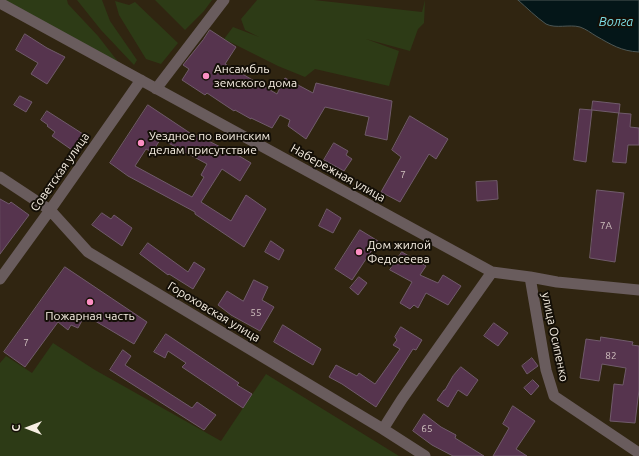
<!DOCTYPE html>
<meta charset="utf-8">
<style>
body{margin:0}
#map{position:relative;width:639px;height:456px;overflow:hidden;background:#302511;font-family:Ubuntu,sans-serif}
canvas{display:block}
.north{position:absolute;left:8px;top:408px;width:40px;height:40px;-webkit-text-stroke:3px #140f07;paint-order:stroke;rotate:270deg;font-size:11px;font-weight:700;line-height:16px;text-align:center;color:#f7efe3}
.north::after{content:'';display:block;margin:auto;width:14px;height:18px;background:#f7efe3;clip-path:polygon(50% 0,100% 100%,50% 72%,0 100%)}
</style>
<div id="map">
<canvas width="639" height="456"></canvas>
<div class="north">С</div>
</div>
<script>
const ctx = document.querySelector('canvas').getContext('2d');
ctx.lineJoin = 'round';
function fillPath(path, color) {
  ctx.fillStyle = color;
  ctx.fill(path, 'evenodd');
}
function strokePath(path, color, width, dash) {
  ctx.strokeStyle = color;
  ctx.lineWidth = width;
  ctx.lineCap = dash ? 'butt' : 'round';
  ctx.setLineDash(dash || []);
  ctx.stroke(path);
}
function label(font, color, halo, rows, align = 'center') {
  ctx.font = font + ' Ubuntu,sans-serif';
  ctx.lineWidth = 4;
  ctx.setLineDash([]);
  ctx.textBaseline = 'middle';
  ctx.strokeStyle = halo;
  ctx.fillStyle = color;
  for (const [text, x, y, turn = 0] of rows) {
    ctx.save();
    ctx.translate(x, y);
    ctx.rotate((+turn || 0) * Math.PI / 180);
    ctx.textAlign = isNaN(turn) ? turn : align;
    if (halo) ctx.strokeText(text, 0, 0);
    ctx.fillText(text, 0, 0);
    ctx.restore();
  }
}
fillPath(new Path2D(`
 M1,0H67L68,4L98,36L126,72Z
 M77,0H102L110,21L137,60L134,65L101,30Z
 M155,0H212L204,11L185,30Z
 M257,0H314L422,12L425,0L424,23L418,29L410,51L366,39L399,51L389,86L315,69L305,77L278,66L224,39L233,27L259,37L245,30L241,19Z
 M115,1L129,5L135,2L178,43L161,64L146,59L119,15Z
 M53,343L95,370L221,441L243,408L266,374L399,456H0V363L6,356L32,373Z`), '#2d3b16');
const water = new Path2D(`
 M518,0H639V52C621,51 612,45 596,36C591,33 586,29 580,27C569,24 556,29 546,24C536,17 527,8 518,0Z`);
fillPath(water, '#041618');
strokePath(water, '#4d5755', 1);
const building = new Path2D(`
 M210,30L236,47L225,64L277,94L285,78L313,93L316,83L392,101L387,140L365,135L369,117L325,107L306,139L288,126L290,120L280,115L272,128L251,118V119L235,110L234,111L207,93L205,95L182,80L189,69L183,65L203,40Z
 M25,34L47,48L65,57L47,84L31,74L38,63L16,50Z
 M20,96L32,102L26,112L14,105Z
 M593,101L620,104L619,113L592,110Z
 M148,105L196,137L197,135L236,155V154L251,163L240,181L222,169L201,202L231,221L246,195L266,209L244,247L195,214V212L128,176L110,163ZM161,139L207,164L201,175L204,177L192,197L135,166L146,149L152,152Z
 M580,109L592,110L586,162L574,160Z
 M47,111L83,134L72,150L52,136L55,132L47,126L48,125L41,120Z
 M619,113L631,114L630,127L639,128V145H628L626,163L613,162Z
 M410,116L448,139L436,159L429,154L400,202L381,192L401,157L392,150Z
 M334,143L348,151L346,155L352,159L344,171L324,160Z
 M497,181L498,199L477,201L476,182Z
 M597,190L624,193L615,262L590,258Z
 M0,199L9,204L11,202L29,215L0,254Z
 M327,209L341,218L333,233L319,226Z
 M102,213L111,219L114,215L132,228L122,246L92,225Z
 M360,230L378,241L352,280L335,269Z
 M271,241L284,250L279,260L265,252Z
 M148,243L188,272L194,262L205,269L193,289L169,274L168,275L140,254Z
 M402,252L426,266L420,275L438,283L443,275L461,286L448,305L426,293L418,308L414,305L410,309L400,303L412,282L390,270Z
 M65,267L147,322L134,344L85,315L78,328L71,325L68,330L58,322L25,367L4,352Z
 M359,277L367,283L358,295L350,288Z
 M254,280L268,287L262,300L274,307L260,331L231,315L218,305L227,291L243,301Z
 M494,323L508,333L498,346L484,336Z
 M283,325L321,349L313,365L274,342Z
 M401,327L422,340L416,350L413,349L376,407L342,384L329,377L336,365L357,376L359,373L375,384L400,349L393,345L397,340L395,337Z
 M166,334L239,383L237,385L252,394L243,408L182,367L186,363L168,351L165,358L154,352Z
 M601,337L633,342L632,345L639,346V390L635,423L610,421L614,384L623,385L626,368L602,364L599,381L580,378L586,339L600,341Z
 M123,350L131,356L125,365L192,408L197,402L216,415L204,430L110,370Z
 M532,358L538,366L527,374L522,366Z
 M461,367L478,380L467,396L458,390L448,407L437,400L444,390H445L453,376Z
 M533,380L539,386L531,395L524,388Z
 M513,406L535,421L516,449L527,456H493L509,428L503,424Z
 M424,414L441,427L456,435L455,438L484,456H453L432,445L413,431Z`);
fillPath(building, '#56344e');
strokePath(building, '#705b6b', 1);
strokePath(new Path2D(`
 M0,3L126,72L492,272L530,277L557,282L639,290
 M156,89L224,0
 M0,177L50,210L88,252L383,429L425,456
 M530,277L546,370L554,396L639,453
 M0,279L50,210L141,80
 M383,429L402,399L492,272`), '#695c5d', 11);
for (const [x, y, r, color] of [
 [206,76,4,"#fc8fc3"],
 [141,143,4,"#fc8fc3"],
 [359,252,4,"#fc8fc3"],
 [90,302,4,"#fc8fc3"]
]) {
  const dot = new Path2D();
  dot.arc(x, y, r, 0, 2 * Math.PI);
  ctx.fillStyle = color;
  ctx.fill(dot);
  strokePath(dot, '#140f07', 1.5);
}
label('10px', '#cfc0be', null, [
 ["7",403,175],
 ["7А",606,226],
 ["55",256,313],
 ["7",26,343],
 ["82",611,356],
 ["65",427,429]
]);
label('12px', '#f7efe3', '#140f07', [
 ["Ансамбль",214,69],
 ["земского дома",214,83],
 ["Уездное по воинским",149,136],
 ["делам присутствие",149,150],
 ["Дом жилой",367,245],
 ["Федосеева",367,259],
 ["Пожарная часть",90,316,"center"]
], 'left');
label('12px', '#f7efe3', '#140f07', [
 ["Советская улица",60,172,-55],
 ["Набережная улица",338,173,29],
 ["Гороховская улица",214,312,31],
 ["улица Осипенко",555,337,78]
]);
label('italic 13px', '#7ddfe7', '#140f07', [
 ["Волга",616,22]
]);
</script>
